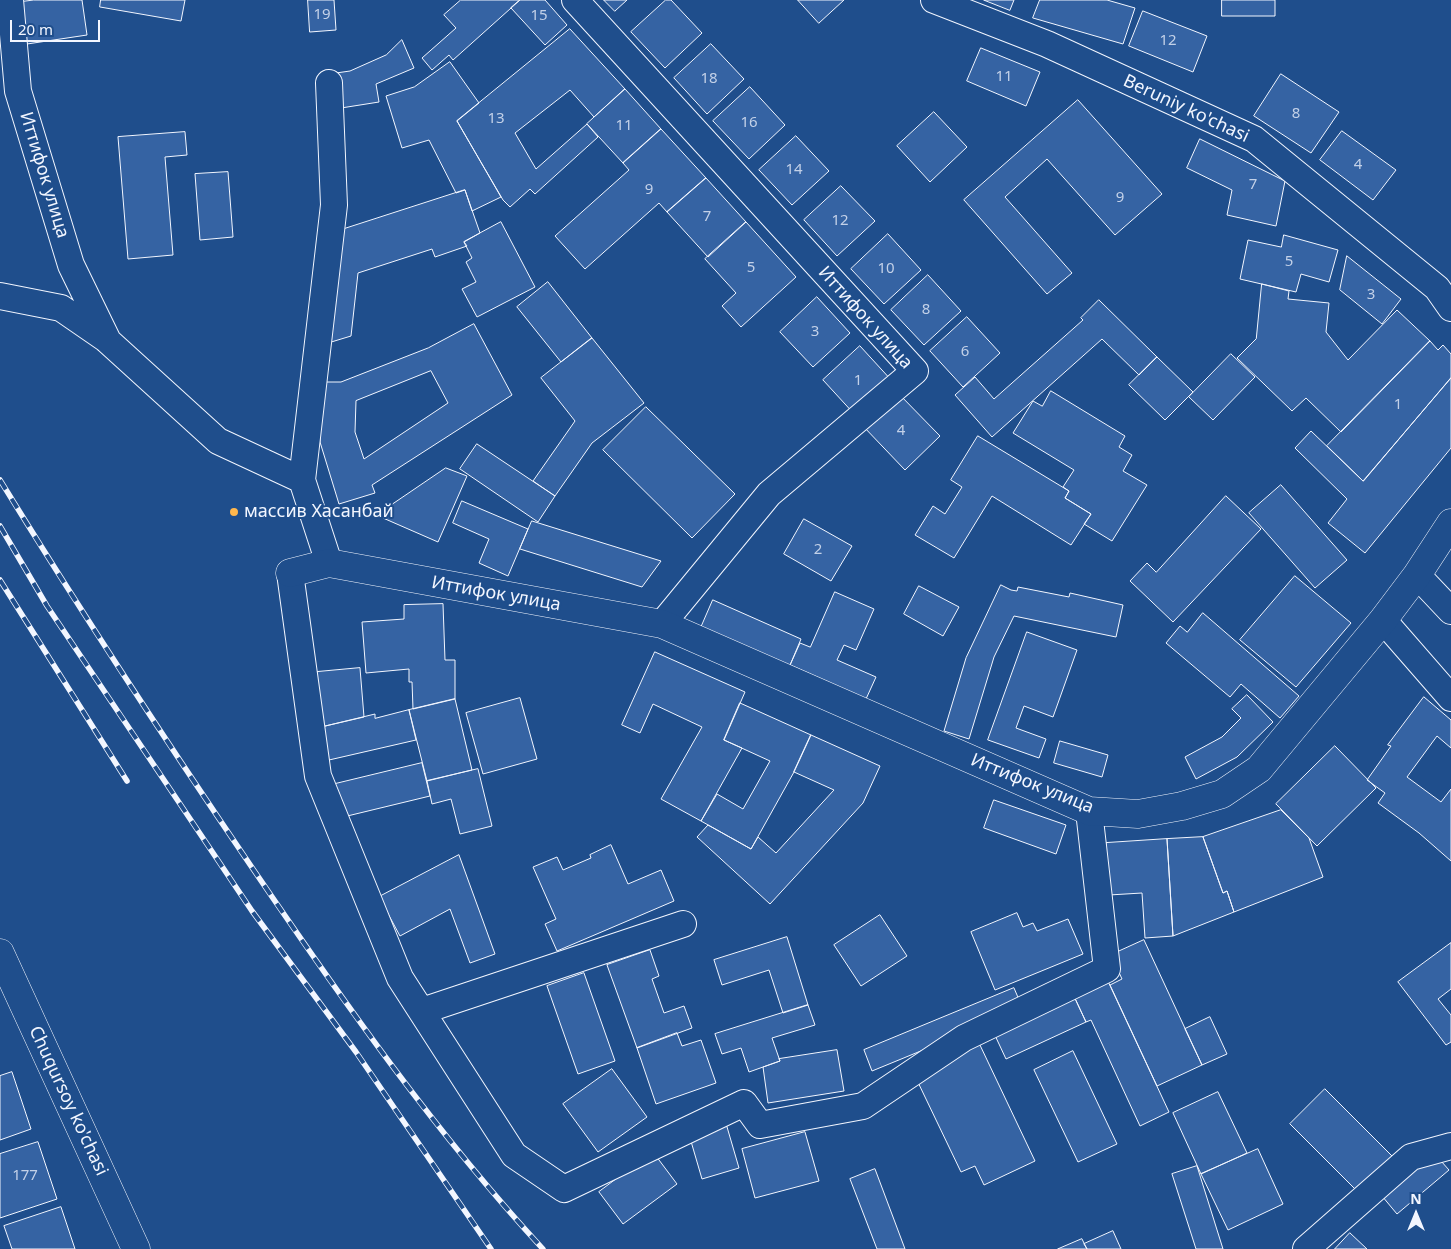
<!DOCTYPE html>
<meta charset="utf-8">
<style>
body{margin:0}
#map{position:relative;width:1451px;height:1249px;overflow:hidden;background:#1f4e8c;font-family:"Noto Sans",sans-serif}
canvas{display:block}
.north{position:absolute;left:1391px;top:1189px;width:50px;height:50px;-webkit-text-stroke:4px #1f4e8c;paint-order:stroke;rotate:0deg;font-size:14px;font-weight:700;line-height:20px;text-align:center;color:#f2f6ff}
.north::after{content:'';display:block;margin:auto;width:18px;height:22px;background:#f2f6ff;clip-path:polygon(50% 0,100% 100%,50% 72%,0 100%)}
.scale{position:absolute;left:10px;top:20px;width:90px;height:22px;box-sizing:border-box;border:2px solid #f2f6ff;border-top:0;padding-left:6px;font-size:15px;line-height:18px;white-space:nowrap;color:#f2f6ff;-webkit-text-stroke:4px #1f4e8c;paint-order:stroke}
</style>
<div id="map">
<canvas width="1451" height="1249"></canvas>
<div class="north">N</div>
<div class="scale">20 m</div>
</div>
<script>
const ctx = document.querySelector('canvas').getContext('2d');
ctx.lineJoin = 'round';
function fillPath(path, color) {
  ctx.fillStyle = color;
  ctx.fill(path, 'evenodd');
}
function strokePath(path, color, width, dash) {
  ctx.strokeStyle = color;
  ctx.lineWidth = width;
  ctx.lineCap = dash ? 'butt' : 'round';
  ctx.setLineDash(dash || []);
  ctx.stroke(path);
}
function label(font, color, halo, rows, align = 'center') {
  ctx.font = font + ' "Noto Sans",sans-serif';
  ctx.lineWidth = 4;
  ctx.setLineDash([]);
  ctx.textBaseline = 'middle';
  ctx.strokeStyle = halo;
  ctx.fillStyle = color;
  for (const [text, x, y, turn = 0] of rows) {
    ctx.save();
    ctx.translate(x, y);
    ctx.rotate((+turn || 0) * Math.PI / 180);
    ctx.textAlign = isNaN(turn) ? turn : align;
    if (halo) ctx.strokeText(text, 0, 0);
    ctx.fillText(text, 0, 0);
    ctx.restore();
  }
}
const building = new Path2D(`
 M34,0H82L87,35L27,44L21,2Z
 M101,0H185L181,21L100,7Z
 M308,0H334L336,30L310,32Z
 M461,0H520L453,60L449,55L432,70L422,58L456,28L444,15Z
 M520,0H545L567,25L545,45L511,8Z
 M604,0H627L615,11Z
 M666,0H671L702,33L665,68L631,32Z
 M798,0H844L819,23Z
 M984,0H1014L1010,10Z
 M1040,0H1107L1135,8L1123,44L1033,18Z
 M1222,0H1275V16H1222Z
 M1143,11L1207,36L1193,72L1129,46Z
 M570,29L625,89L594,117L570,90L515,133L536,169L587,124L598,137L535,194L530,189L510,207L503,200L457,121Z
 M402,40L414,68L376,84L379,102L341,108L336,73L350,71L386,55Z
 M711,44L744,79L707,114L674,78Z
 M981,48L1040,72L1026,106L967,81Z
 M450,62L479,103L457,121L501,197L472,211L465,190L456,193L429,140L402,148L386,96L414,87Z
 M1281,74L1339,112L1311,153L1254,116Z
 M750,87L785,125L749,159L713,121Z
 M625,89L661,129L623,163L587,124Z
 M1078,100L1162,194L1115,235L1047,159L1005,197L1072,273L1047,294L964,200Z
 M934,112L967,147L930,182L897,146Z
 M661,129L706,178L667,212L659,203L585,269L555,236L629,170L623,163Z
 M1342,131L1396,170L1373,200L1320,160Z
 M185,132L187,155L165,157L173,255L128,259L118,137Z
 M796,136L829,171L792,205L759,170Z
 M1200,139L1285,181L1276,226L1227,215L1232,190L1187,168Z
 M228,172L233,237L200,240L195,174Z
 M706,178L746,222L708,257L667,212Z
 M841,186L875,221L837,256L804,220Z
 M465,190L480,233L464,242L467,246L435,257L432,249L358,273L351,336L328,343L341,230Z
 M501,222L535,287L477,317L462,289L476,282L466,262L472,258L464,242Z
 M746,222L796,277L741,327L722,306L736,293L705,259Z
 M888,234L921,270L884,304L851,269Z
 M1284,235L1338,250L1329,282L1301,274L1296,292L1240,279L1248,240L1281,247Z
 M1347,256L1401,299L1382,324L1340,290Z
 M928,275L961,311L924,345L891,310Z
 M548,282L592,338L561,362L517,307Z
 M1262,284L1289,291L1288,299L1329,303L1326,332L1348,360L1397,310L1430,341L1341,432L1306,398L1292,411L1237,358L1256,339Z
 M817,297L850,333L813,367L780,332Z
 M1099,300L1157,357L1139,375L1102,339L992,437L955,395L975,377L994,399L1083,320L1081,318Z
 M967,317L1000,353L963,387L930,351Z
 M474,324L512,395L372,485L375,493L339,504L320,442L322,382H341L428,348ZM431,371L448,403L364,459L355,432L356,401Z
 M592,338L644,403L592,443L555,496L533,481L575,421L541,378Z
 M1430,341L1438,350L1443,345L1451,354V378L1363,481L1327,446Z
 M860,346L893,382L856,416L823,380Z
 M1231,354L1255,377L1213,420L1189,397Z
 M1157,357L1193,392L1165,420L1129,385Z
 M1451,378V448L1365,553L1328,523L1347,499L1295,448L1311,431L1363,481Z
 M1051,391L1125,436L1119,447L1132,455L1123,471L1147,485L1112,541L1084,524L1091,514L1065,498L1069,491L1063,487L1074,470L1013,433L1033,401L1042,406Z
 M897,392L940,436L905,470L862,425Z
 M646,407L735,494L692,538L603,450Z
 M978,436L1069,491L1065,498L1091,514L1071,545L992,496L954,558L915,535L933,506L945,514L962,487L951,480Z
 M477,444L555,496L538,522L460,469Z
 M446,468L467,476L438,542L383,518L387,508Z
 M1281,485L1347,560L1315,588L1249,513Z
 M1226,496L1261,529L1173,622L1130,581L1147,563L1156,572Z
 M462,501L528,529L508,576L479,563L489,539L453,523Z
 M804,519L852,546L831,581L784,554Z
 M532,521L661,561L642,587L520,549Z
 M1295,576L1351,623L1296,687L1240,640Z
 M1001,585L1011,590L1017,591L1018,587L1069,597L1070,593L1123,605L1116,637L1014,616L994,657L969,739L944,731L966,658Z
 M919,586L959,607L943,636L904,614Z
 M835,592L874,609L856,650L844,645L837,660L876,677L866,699L790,665L800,643L810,647Z
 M713,600L801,639L788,670L700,630Z
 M443,604L445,660H455V699L413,709L412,682H409V669L366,673L362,622L404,619V605Z
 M1203,613L1299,696L1280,718L1241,684L1230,697L1166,643L1180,626L1187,632Z
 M1027,632L1077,650L1053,717L1024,706L1016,728L1046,739L1039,758L988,740Z
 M655,652L745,692L724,740L742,748L701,821L661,799L702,727L653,704L640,733L622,725Z
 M360,668L364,717L321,727L317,672Z
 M1247,695L1273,722L1237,757L1196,779L1185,757L1222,737L1241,718L1232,709Z
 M1424,697L1451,720V748L1437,736L1407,777L1441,802L1451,789V861L1419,833L1378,803L1385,793L1367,780L1391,746L1388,745Z
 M520,698L537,759L483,774L466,713Z
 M455,699L472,770L427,781L409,710Z
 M740,703L811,735L794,772L751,849L701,821L717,794L743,809L770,761L724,740Z
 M409,710L416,740L329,760L321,727L375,714V718Z
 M811,735L880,766L863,803L770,904L697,837L708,825L751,849L758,837L776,853L834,790L794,772Z
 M1060,741L1108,755L1102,777L1054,763Z
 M1335,746L1376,788L1317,846L1276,804Z
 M422,763L430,796L339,818L331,785Z
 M478,769L492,826L460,834L451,799L432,804L427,781Z
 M994,800L1066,825L1056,854L984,828Z
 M1281,810L1309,838L1323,877L1234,912L1227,891L1223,893L1203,837Z
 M1203,837L1223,893L1227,891L1234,912L1173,936L1167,839Z
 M1167,839L1173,936L1145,938L1142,893L1109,895L1106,843Z
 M611,845L628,884L661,870L674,901L557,951L545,924L556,919L533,867L557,857L563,870L591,858L590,855Z
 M459,855L495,954L470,963L450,909L400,936L379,897Z
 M1017,913L1023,927L1033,923L1037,931L1068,919L1083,954L995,990L971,932Z
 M880,915L907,956L861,986L834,945Z
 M787,937L808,1005L783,1013L769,970L722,985L714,960Z
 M1144,940L1202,1065L1157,1086L1110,985L1122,979L1111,955Z
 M1451,943V989L1438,999L1451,1015V1042L1446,1045L1398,982Z
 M650,950L659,976L652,979L664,1013L684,1006L692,1028L637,1048L607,965Z
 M584,973L615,1061L578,1074L547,986Z
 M1106,977L1169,1112L1140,1126L1091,1020L1086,1022L1072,992Z
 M1014,988L1023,1009L872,1071L864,1050Z
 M1072,992L1086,1022L1006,1059L992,1029Z
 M808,1005L815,1025L772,1038L780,1061L749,1072L741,1048L722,1054L715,1034Z
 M1210,1017L1227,1054L1202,1065L1185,1029Z
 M677,1033L682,1046L701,1040L716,1083L656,1104L637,1048Z
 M979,1043L1035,1161L984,1185L975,1166L961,1172L914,1074Z
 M837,1050L844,1091L768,1103L763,1067L780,1061L779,1059Z
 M1073,1051L1117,1144L1078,1162L1034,1070Z
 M612,1069L647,1117L598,1152L563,1104Z
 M12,1072L31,1129L0,1140V1076Z
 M1325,1089L1392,1156L1357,1191L1290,1124Z
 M1218,1092L1247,1153L1201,1174L1173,1113Z
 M725,1120L739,1168L702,1179L688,1131Z
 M805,1132L819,1181L755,1198L742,1149Z
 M38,1142L57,1199L0,1218V1154Z
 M1258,1149L1283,1204L1228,1230L1201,1174Z
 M653,1152L677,1184L623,1224L599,1192Z
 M1433,1152L1449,1170L1397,1214L1382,1196Z
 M1197,1166L1223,1249H1196L1172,1174Z
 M875,1169L905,1249H877L850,1179Z
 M61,1207L75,1249H12L4,1226Z
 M1113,1231L1121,1249H1087L1084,1244Z
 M1350,1233L1367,1249H1335Z
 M1082,1239L1087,1249H1058Z`);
fillPath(building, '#3563a3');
strokePath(building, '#f2f6ff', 1);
const street = new Path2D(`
 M10,0L18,91L71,265L108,341L218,441L302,480L329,563
 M575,0L915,371L769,494L662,624
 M934,0L1047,44L1254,139L1437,288L1451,308
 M0,296L61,308L106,339
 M302,480L334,205L329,83
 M290,573L318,776L400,978L514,1155L564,1189L744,1103L760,1125L863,1106L964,1038L1107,969L1089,811
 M1417,575L1451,611
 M1383,620L1451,698
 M422,1011L683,924
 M1306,1249L1411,1157L1451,1146`);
const secondary = new Path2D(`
 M290,573L329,563L662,624L1089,811L1138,814L1182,806L1222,794L1259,769L1383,620L1417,575L1451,523
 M0,953L136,1249`);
strokePath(street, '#f2f6ff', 28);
strokePath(secondary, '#f2f6ff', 29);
strokePath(street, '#1f4e8c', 26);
strokePath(secondary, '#1f4e8c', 28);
const rail = new Path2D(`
 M0,480C81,612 166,741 253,869C343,1001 435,1132 543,1249
 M0,526L47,606L252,911L356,1052L491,1249
 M0,580L127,781`);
strokePath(rail, '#f2f6ff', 5.5);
strokePath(rail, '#1f4e8c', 4, [11]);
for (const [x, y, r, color] of [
 [234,512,5,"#ffb74d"]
]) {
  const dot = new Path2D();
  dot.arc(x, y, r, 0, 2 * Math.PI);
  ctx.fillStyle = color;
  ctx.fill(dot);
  strokePath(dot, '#1f4e8c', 2);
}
label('15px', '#c3d1e8', null, [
 ["19",322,15],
 ["15",539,16],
 ["12",1168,41],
 ["11",1004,77],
 ["18",709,79],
 ["8",1296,114],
 ["13",496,119],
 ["16",749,123],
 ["11",624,126],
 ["4",1358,165],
 ["14",794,170],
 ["7",1253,185],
 ["9",649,190],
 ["9",1120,198],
 ["7",707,217],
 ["12",840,221],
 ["5",1289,262],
 ["5",751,268],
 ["10",886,269],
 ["3",1371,295],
 ["8",926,310],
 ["3",815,332],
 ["6",965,352],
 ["1",858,381],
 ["1",1398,405],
 ["4",901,431],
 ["2",818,550],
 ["177",25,1176]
]);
label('18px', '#f2f6ff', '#1f4e8c', [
 ["Beruniy ko'chasi",1186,109,25],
 ["Иттифок улица",44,175,73],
 ["Иттифок улица",865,318,48],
 ["Иттифок улица",496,594,10],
 ["Иттифок улица",1032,784,22],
 ["Chuqursoy ko'chasi",68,1101,65]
]);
label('18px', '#f2f6ff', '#1f4e8c', [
 ["массив Хасанбай",244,512]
], 'left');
</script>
